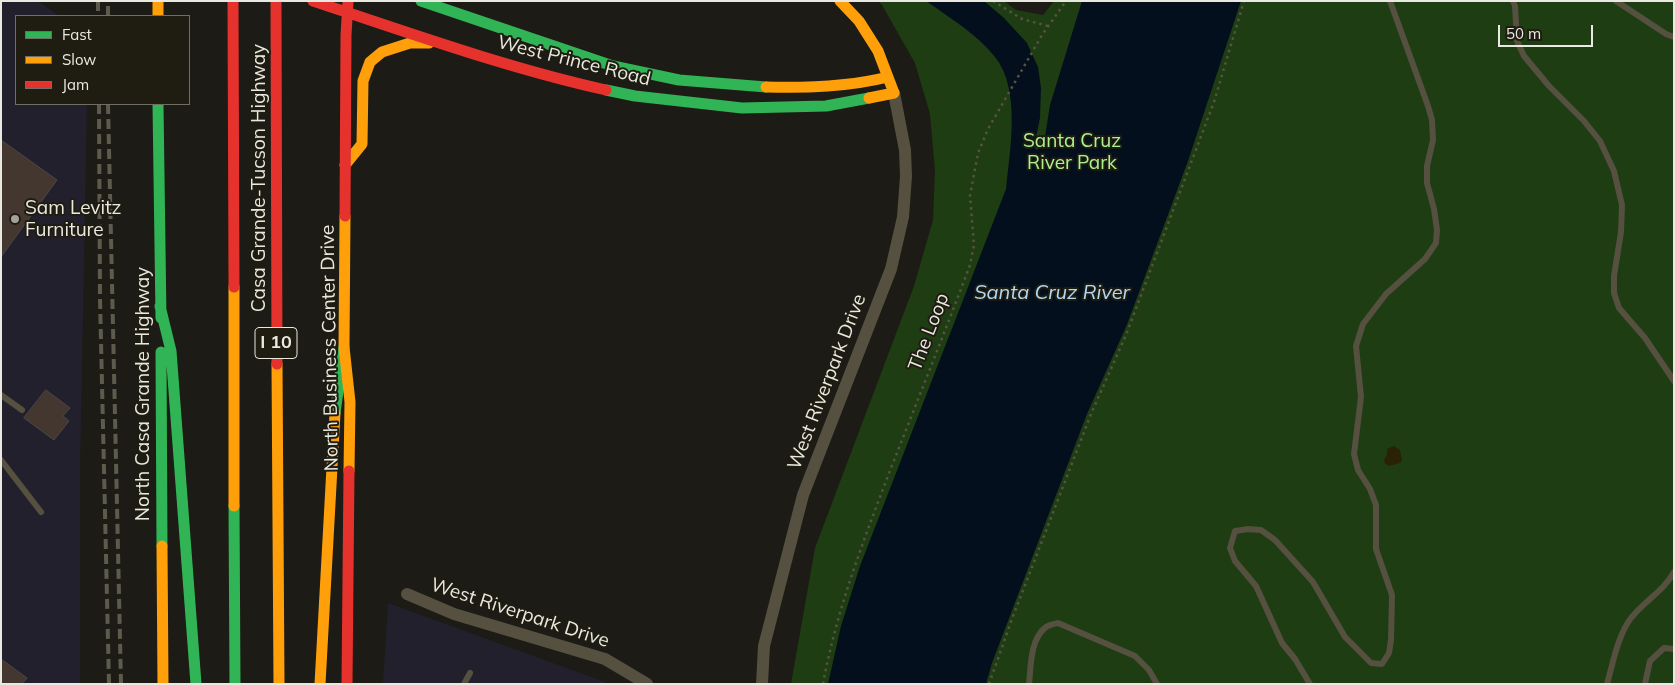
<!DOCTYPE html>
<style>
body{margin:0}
#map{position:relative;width:1675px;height:685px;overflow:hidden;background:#1c1b15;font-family:Mulish,sans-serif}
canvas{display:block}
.frame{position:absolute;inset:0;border:2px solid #eae9e1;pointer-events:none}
.legend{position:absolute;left:15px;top:15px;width:175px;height:90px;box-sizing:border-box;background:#1f1d12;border:1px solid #706f65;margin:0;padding:6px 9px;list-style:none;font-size:15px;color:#eae9e1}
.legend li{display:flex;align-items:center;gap:10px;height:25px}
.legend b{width:25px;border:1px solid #706f65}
.scale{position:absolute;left:1498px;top:25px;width:95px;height:22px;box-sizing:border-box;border:2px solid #eae9e1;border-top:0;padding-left:6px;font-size:15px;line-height:18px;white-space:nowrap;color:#eae9e1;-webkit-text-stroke:4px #1f1d12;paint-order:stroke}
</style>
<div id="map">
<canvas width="1675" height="685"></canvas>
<div class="frame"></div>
<ul class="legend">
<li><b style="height:6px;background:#30b455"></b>Fast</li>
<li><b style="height:6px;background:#ff9f0a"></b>Slow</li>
<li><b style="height:6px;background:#e5322d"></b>Jam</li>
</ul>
<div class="scale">50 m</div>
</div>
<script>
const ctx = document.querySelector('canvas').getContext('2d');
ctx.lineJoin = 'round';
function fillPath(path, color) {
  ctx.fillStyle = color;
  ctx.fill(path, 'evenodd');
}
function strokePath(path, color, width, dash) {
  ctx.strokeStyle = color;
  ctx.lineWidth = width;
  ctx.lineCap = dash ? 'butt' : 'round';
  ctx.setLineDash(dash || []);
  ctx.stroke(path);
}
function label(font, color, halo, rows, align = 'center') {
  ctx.font = font + ' Mulish,sans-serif';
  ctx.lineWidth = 4;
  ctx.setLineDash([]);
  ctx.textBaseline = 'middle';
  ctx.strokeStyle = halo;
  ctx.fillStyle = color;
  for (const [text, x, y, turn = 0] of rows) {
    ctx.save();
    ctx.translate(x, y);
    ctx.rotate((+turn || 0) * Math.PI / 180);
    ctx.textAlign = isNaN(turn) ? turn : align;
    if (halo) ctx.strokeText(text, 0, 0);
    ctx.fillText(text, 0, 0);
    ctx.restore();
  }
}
fillPath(new Path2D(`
 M1,1H38L59,16H16V104H87L80,469V684H1Z
 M388,603L605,682L608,684H383Z`), '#23202d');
fillPath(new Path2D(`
 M878,1H1004L1016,10L1043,15L1054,1H1674V684H791L815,548L914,286L933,220L935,171L930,114L915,63L882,5Z`), '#1f3d12');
fillPath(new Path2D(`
 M1394,446L1400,450L1402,460L1400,463L1389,466L1385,463L1384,460L1387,455V449Z`), '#292205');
fillPath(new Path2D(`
 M926,1H984L1004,18L1027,43L1038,67L1041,88L1040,118L1034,147L1037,150L1044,143L1050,105L1082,1H1241L1188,161L1150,263L1126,327L1087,414L992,663L986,684H828L841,626L860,566L1006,189C1010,150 1021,89 995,57C977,34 950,18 926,1Z`), '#030f1d');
const building = new Path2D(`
 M1,140L57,180L1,257Z
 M46,390L70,408L63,416L69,421L54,440L24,418Z
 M1,659L27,678L22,684H1Z`);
fillPath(building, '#43372f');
strokePath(building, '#4a4844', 1);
strokePath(new Path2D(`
 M993,1L1022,19L1048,26
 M823,684C836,613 861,547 886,481C914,409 943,337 970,265L974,245L970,196L978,153L988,129L1042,35L1066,1
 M989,684L1012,619L1091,414L1126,335L1214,102L1244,1`), '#565245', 2.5, [2.5, 4]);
strokePath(new Path2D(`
 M1513,1L1515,6L1517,41L1524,56L1549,86L1584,121L1600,141L1614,171L1622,205L1621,232L1614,276V293L1619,308L1645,338L1674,381
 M1616,1L1666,34L1674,37
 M1,395L22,410
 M1,460L41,512
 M464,684L470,673
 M1029,684C1031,666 1030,639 1046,627C1049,625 1054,624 1058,623L1135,656L1149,670L1157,684
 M1310,684L1295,659L1282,643L1256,586L1235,561L1230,548L1235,531L1248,529L1261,530L1275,540L1313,582L1345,637L1371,663L1382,664L1389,653L1391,640L1392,595L1376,549V505L1370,489L1358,470L1354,454L1361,397L1356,346L1363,324L1386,294L1425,259L1436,243L1437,230L1434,209L1427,183V166L1433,140L1432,120L1428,106L1390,1
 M1607,684C1613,663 1618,635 1631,618C1644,601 1664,591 1674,572
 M1645,684L1650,661L1664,648L1674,649`), '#55503f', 6);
strokePath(new Path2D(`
 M407,594L454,614L605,659L647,684
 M762,684L764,646L803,495L891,269L903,217L906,176L905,150L894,93`), '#55503f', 12);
strokePath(new Path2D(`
 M421,1L613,66L679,80L766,87
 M606,90L635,96L742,108L826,106L869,98
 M158,104L161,318
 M160,306L171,351L196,684
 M161,352L162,546
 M335,413L344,347
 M234,506L235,684`), '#30b455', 11);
strokePath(new Path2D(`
 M158,1V16
 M840,1L859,21L878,51L894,93L869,98
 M766,87C807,88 848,87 888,77
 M345,165L362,144L363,81L370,62L382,52L410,43H429
 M345,216L344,347L350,402L349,471
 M234,287V506
 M277,364L279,684
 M162,546L163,684
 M320,684L335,413`), '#ff9f0a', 11);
strokePath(new Path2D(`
 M233,1L234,287
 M276,1L277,364
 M313,1C410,33 507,68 606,90
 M345,216L346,35L348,2
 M347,684L349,471`), '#e5322d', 11);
strokePath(new Path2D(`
 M98,1V16
 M108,16V1
 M99,104L100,298L109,684
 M108,104L121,684`), '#5e5b4d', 4, [10, 5]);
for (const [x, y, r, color] of [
 [15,219,5,"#a2a19a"]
]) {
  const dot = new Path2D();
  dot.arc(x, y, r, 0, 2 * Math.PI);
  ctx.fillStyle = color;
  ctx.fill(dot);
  strokePath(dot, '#1f1d12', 2);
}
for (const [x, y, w] of [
 [276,343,42]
]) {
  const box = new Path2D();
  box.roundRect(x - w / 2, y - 15.5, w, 31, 4);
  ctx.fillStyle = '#1f1d12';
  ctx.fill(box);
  strokePath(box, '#eae9e1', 1);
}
label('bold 18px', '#eae9e1', null, [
 ["I 10",276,343]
]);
label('19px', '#eae9e1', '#1f1d12', [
 ["West Prince Road",574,61,14],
 ["Casa Grande-Tucson Highway",259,178,-90],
 ["The Loop",929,332,-69],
 ["North Business Center Drive",330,348,-91],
 ["West Riverpark Drive",827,382,-69],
 ["North Casa Grande Highway",143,394,-90],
 ["West Riverpark Drive",520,613,18]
]);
label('19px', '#abf390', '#1f1d12', [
 ["Santa Cruz",1072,141],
 ["River Park",1072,163]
]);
label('19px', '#eae9e1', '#1f1d12', [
 ["Sam Levitz",25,208],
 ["Furniture",25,230]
], 'left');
label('italic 20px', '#b1d9f7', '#1f1d12', [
 ["Santa Cruz River",1052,293]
]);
</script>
